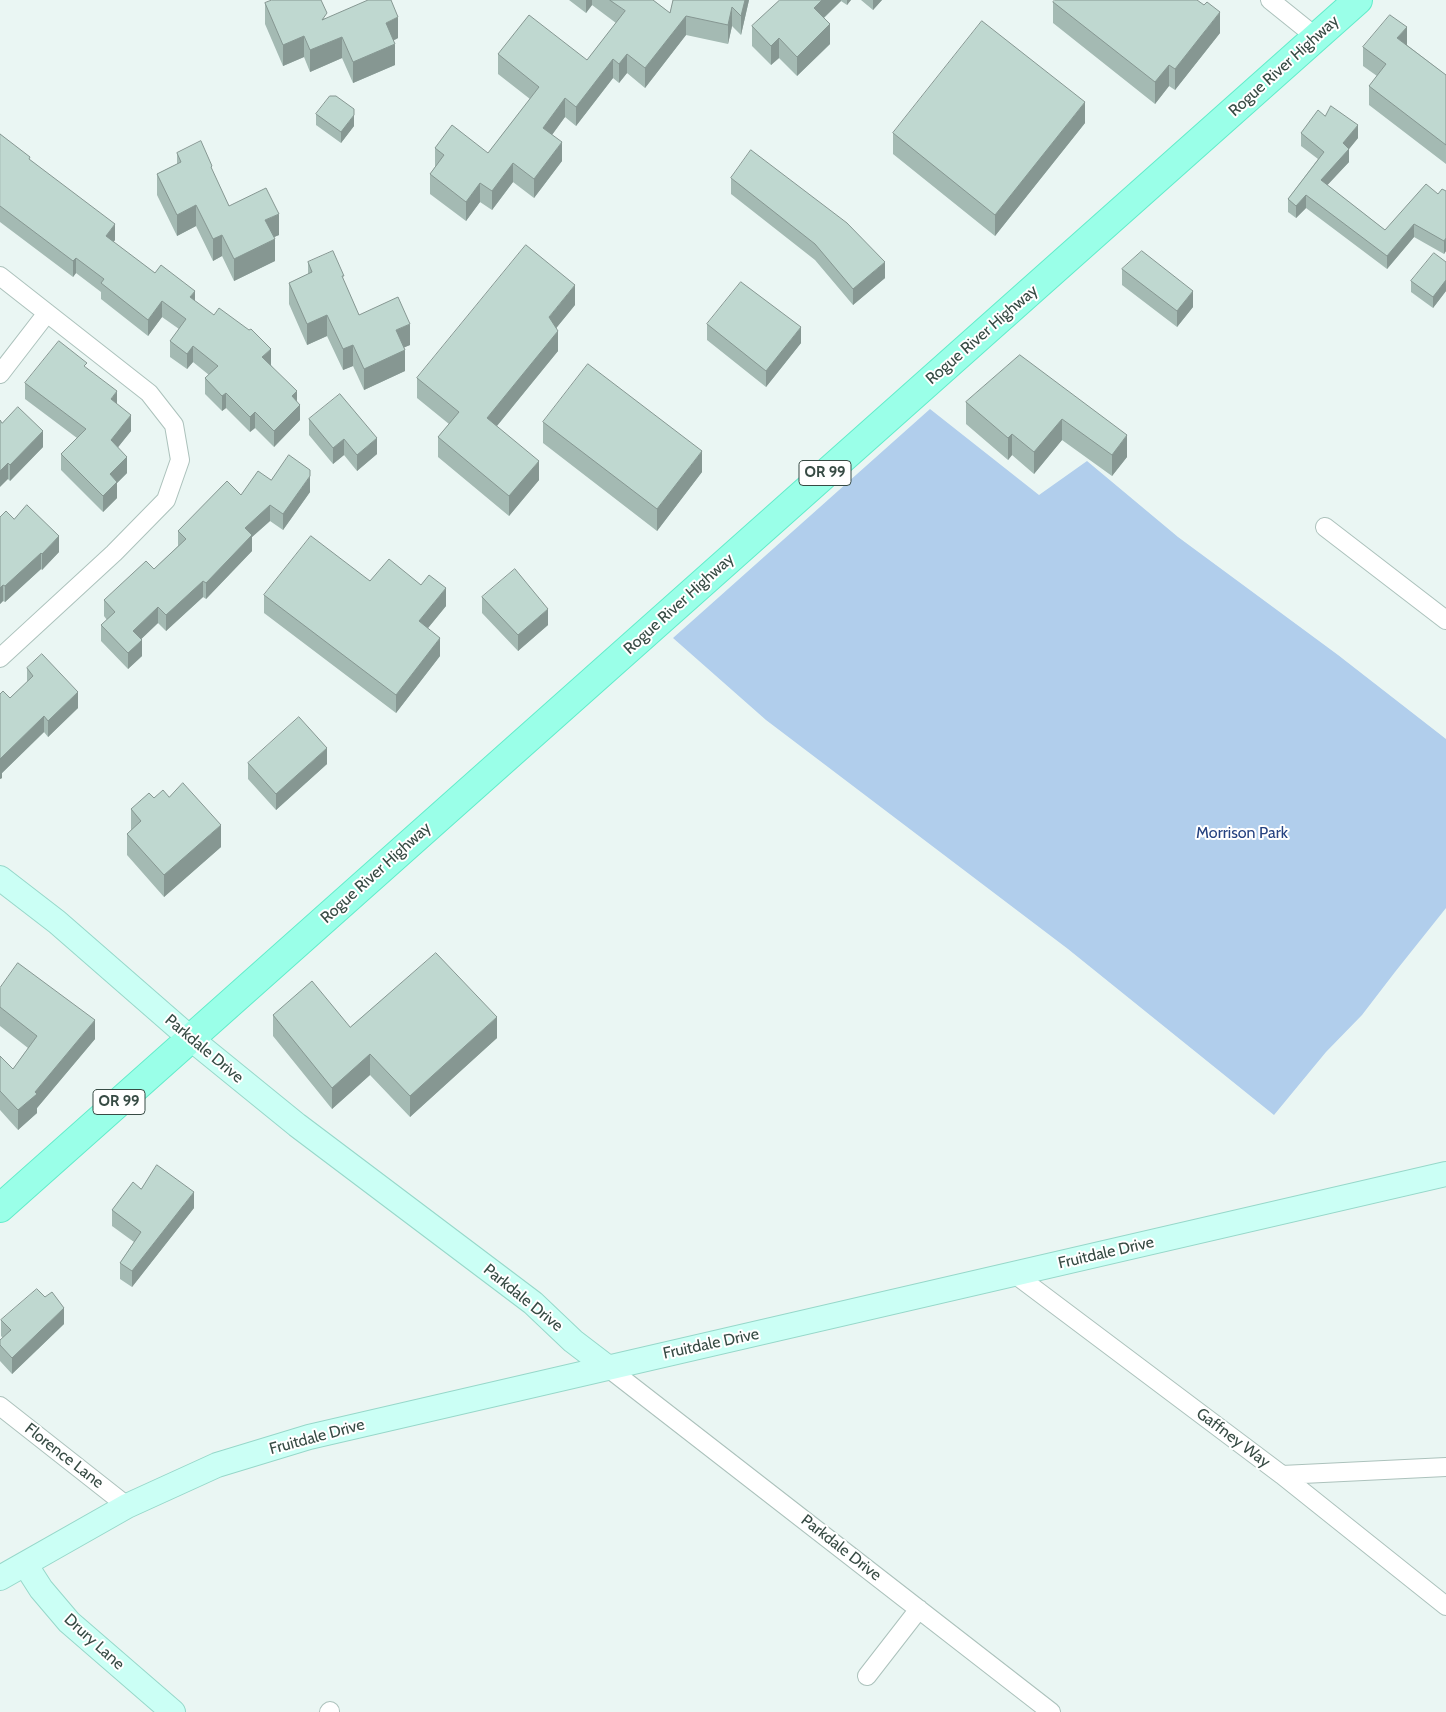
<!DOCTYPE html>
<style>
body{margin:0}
canvas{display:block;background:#eaf6f3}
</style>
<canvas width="1446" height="1712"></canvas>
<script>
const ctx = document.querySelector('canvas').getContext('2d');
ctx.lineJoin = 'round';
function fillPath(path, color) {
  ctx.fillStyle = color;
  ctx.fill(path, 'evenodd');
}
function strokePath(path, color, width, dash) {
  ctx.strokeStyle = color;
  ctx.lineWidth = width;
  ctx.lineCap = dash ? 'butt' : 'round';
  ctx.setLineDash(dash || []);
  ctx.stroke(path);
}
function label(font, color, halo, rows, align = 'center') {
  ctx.font = font + ' Cabin,sans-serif';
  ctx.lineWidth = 4;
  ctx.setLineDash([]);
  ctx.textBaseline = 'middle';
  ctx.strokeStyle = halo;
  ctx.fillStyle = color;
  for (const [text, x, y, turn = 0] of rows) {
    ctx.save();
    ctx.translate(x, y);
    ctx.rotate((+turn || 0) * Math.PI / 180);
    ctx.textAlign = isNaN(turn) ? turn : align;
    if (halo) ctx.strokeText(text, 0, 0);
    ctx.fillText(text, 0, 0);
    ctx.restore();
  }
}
fillPath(new Path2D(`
 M930,409L1039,495L1087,461L1178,537L1338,655L1446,739V908L1395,972L1362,1015L1326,1052L1274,1115L1068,949L766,720L673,638Z`), '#b1ceec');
const street = new Path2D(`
 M1270,0L1316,37
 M0,276L149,393L174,425L180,460L166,500L114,553L0,658
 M0,374L47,313
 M1325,527L1446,620
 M1016,1275L1282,1475L1446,1606
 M607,1367L1051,1712
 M0,1406L127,1506
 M1282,1475L1446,1467
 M867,1676L919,1609
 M329,1712L330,1711`);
const secondary = new Path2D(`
 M0,878L57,922L190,1038L297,1125L533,1303L573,1341L607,1367
 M25,1564L41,1589L69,1622L173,1712
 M0,1578L127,1506L217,1465L309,1437L1446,1174`);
const primary = new Path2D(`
 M0,1208L1358,0`);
strokePath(street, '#acc2bc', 20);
strokePath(secondary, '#97d8ca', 26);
strokePath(primary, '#62ecca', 30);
strokePath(street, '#fff', 18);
strokePath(secondary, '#cbfff5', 24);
strokePath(primary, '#9affe8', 28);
fillPath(new Path2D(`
 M569,0H653L670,13L673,0H749L741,35L732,26L728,44L686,35L645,88L627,73L619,83L613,78L576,126L565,117L552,135L562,161L534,198L513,182L492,210L480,202L466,221L430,194V174L435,167V148L488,153L530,99L498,74V54L587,60L616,23L592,5L586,13Z
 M780,0H851L847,5L841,1L824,18L830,44L797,76L779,58L771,65L752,46V26Z
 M861,0H882L873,10Z
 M1053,2L1220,33L1175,90L1169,86L1155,104L1053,23Z
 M265,3L398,38L393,41L395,65L353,83L342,58L310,72L304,57L283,66L265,24Z
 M1407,45L1446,75V164L1369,105V86L1377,76L1363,66V47Z
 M316,114L354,126L341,143L316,125Z
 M1325,116L1358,138L1349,149V162L1327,185L1385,230L1438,194L1446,191V251L1444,254L1414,237L1387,269L1306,208L1296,218L1288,212V199L1318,159L1301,146V133Z
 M1085,123L995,236L893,154V133Z
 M0,134L30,160L115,240L113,242L155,273L195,301L271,365L297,401L300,420L274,447L255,428L250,432L226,408L222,411L205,394V378L209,375L193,362L187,369L170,357V341L179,329L162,317L148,336L101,299V292L76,273L73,277L0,222Z
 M177,153L212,171L229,206L279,235L274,237L275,261L234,281L222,256L213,261L196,226L177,236L157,195V174L177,164Z
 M731,178L885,278L853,305L815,260L731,194Z
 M308,262L344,281L359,315L410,345L404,347L405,371L364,390L353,366L343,370L327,336L307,345L289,304V283L308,274Z
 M1446,262V291L1433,308L1411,292V281Z
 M1122,269L1193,307L1177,327L1122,285Z
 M575,305L556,328L558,351L497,426L539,480L509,516L438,457V437L449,424L417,398V378Z
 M707,324L801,343L766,387L707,340Z
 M1020,355L1127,457L1112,476L1062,440L1034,474L1012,455L1008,460L966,424V402Z
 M87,368L117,404L131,431L118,447L127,473L117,483V498L103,512L61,470V454L77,438L25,399V383Z
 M309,419L377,454L357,471L344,455L333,464L309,435Z
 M543,422L702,472L657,531L543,443Z
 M2,423L43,447L10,481L8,479Z
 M271,480L310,492L283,530L270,521L252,537V551L206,599L203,597L166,631L158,623L141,639L142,656L128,669L101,641V625L107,620L104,616V600L154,569L178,546V531L241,495Z
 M0,517L14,519L59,552L42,570L41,569L5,602L3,601L0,604Z
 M370,581L446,606L428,628L440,656L396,713L264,613V595Z
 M482,597L548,625L518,651L482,613Z
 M27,668L78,708L48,737L44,732L2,773V778L0,779L10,698L27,682Z
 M248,763L327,764L276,810L248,779Z
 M169,797L221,847L164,897L127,855V834L131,830V809L154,798Z
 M0,988L95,1039L37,1108V1113L18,1130L0,1110V1056L13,1069L28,1048L0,1026Z
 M273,1015L350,1027L497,1038L410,1117L370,1075L332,1109L273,1036Z
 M141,1189L194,1208L132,1287L120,1279V1263L134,1242L112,1226V1210Z
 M1,1320L64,1324L12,1374L0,1361V1340L3,1338L1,1336Z`), '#a4bab3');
fillPath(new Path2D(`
 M586,0H592V5L586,13Z
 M745,0H749L741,35V16Z
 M822,0H841V1L814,27V8Z
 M847,0H851L847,5Z
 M873,0H882L873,10Z
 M732,7V26L728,44V25Z
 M1220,12V33L1175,90V69Z
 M686,16V35L645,88V68Z
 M398,17V38L386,44V23Z
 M830,24V44L797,76V57Z
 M1407,27V46L1397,38Z
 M304,36V57L283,66V45Z
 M342,37V58L310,72V50Z
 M779,38V58L771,65V46Z
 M395,44V65L353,83V62Z
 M627,54V73L619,83V64Z
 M613,59V78L576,126V107Z
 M1169,65V86L1155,104V82Z
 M565,98V117L543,147V128Z
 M1085,102V123L995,236V215Z
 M354,115V126L341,143V132Z
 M1358,125V138L1345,154L1349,149V162L1321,192V180L1343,143Z
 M562,142V161L534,198V179Z
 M513,163V182L492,210V191Z
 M480,183V202L466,221V202Z
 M1306,195V208L1296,218V206Z
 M196,205V226L177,236V215Z
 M279,214V235L265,241V220Z
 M115,224V240L106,252V236Z
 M1414,224V237L1387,269V256Z
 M222,235V256L213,261V239Z
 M1446,238V251L1444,254V241Z
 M275,239V261L234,281V259Z
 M76,258V273L73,277V261Z
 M885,262V278L853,305V289Z
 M1446,280V291L1433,308V297Z
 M575,285V305L549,337V317Z
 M195,291V307L190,297Z
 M1193,291V307L1177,327V311Z
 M162,301V317L148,336V320Z
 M327,315V336L307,345V324Z
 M410,324V345L396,351V330Z
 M801,327V343L766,387V371Z
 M558,331V351L487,438V418Z
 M353,345V366L343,370V349Z
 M193,346V362L187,369V354Z
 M271,349V365L262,373V357Z
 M405,350V371L364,390V369Z
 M117,391V407L111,399Z
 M297,391V407L292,396Z
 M226,393V408L222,411V396Z
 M300,405V420L274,447V431Z
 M255,412V428L250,432V417Z
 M131,415V431L111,456V440Z
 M1062,419V440L1034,474V452Z
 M43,431V447L10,481V465Z
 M1012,434V455L1008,460V438Z
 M1127,435V457L1112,476V455Z
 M377,438V454L357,471V455Z
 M344,439V455L333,464V448Z
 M702,451V472L657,531V509Z
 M127,457V473L117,483V498L103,512V496L110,474Z
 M539,461V480L509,516V496Z
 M8,463V479L0,487V471Z
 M310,476V492L283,530V514Z
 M270,505V521L252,537V551L206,599V583L245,528Z
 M59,536V552L42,570V554Z
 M41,553V569L5,602V586Z
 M203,581V597L166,631V615Z
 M3,585V601L0,604V588Z
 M446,588V606L419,639V621Z
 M158,607V623L133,647V631Z
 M548,609V625L518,651V635Z
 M440,638V656L396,713V695Z
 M142,640V656L128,669V653Z
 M78,692V708L48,737V721Z
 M44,716V732L2,773V778L0,779V759Z
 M327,748V764L276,810V794Z
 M221,825V847L164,897V875Z
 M497,1017V1038L410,1117V1096Z
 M95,1020V1039L37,1108V1113L18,1130V1110L35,1092Z
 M370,1054V1075L332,1109V1088Z
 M194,1192V1208L132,1287V1271Z
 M64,1308V1324L12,1374V1358Z`), '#869792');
const building = new Path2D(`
 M272,0H321L327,13L322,20L368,0H391L398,17L386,23L395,44L353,62L342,37L310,50L304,36L283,45L265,3Z
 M610,0H653L670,13L673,0H745L741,16L732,7L728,25L686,16L645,68L627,54L619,64L613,59L576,107L565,98L543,128L562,142L534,179L513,163L492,191L480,183L466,202L430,174L444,155L435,148L452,125L488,153L539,87L498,54L529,15L587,60L625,11Z
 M780,0H822L814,8L830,24L797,57L779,38L771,46L752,26Z
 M1055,0H1197L1204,5L1207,2L1220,12L1175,69L1169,65L1155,82L1053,2Z
 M1390,15L1407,27L1397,38L1446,75V145L1369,86L1386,64L1363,47Z
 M982,21L1085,102L995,215L893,133Z
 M330,96H336L354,109V115L341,132L316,114Z
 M1331,106L1358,125L1343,143L1349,149L1321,180L1385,230L1426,184L1438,194L1442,189L1446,191V238L1444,241L1414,224L1387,256L1306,195L1296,206L1288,199L1324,152L1301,133L1318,110L1325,116Z
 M0,134L30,157L29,159L115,224L106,236L155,273L161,265L195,291L190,297L214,315L219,308L249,330L251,329L271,349L262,357L297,391L292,396L300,405L274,431L255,412L250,417L226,393L222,396L205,378L218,366L193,346L187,354L170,341L186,319L162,301L148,320L101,283L104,279L76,258L73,261L0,206Z
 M201,141L212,166L211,167L229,206L266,188L279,214L265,220L275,239L234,259L222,235L213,239L196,205L177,215L157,174L181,162L177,153Z
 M751,150L847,223L885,262L853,289L815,244L731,178Z
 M526,245L575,285L549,317L558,331L487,418L539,461L509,496L438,437L459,412L417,378Z
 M333,251L344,276H342L359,315L398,297L410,324L396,330L405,350L364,369L353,345L343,349L327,315L307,324L289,283L312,272L308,262Z
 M1142,251L1193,291L1177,311L1122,269Z
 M1434,253L1446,262V280L1433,297L1411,281Z
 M741,282L801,327L766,371L707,324Z
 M59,341L87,363L84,366L117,391L111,399L131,415L111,440L127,457L110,474L117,482L103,496L61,454L86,429L25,383Z
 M1020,355L1127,435L1112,455L1062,419L1034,452L1012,434L1008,438L966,402Z
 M588,364L702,451L657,509L543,422Z
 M340,394L377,438L357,455L344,439L333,448L309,419Z
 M18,407L43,431L10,465L8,463L0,471V420L2,423Z
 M289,455L310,470V476L283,514L270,505L245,528L252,535L206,583L203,581L166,615L158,607L133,631L142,640L128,653L101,625L115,612L104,600L146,561L154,569L186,539L178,531L227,481L241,495L258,471L271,480Z
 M27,505L59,536L42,554L41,553L5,586L3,585L0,588V517L6,511L14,519Z
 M311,536L370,581L389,559L421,585L429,575L446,588L419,621L440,638L396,695L264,595Z
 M515,569L548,609L518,635L482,597Z
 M42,654L78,692L48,721L44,716L0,759V694L3,691L10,698L33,676L27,668Z
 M299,717L327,748L276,794L248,763Z
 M183,783L221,825L164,875L127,834L141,821L131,809L149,793L154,798L163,790L169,797Z
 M436,953L497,1017L410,1096L370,1054L332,1088L273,1015L312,981L350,1027Z
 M18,963L95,1020L35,1092L37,1094L18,1110L0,1091V1056L13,1069L37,1036L0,1007V988Z
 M157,1165L194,1192L132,1271L120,1263L141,1232L112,1210L133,1182L141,1189Z
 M37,1289L45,1297L52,1292L64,1308L12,1358L0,1345V1340L11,1330L1,1320Z`);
fillPath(building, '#bfd8d0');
strokePath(building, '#869792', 1);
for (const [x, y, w] of [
 [825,473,52],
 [119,1102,52]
]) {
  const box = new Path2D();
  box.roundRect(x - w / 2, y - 12.5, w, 25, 4);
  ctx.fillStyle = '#fff';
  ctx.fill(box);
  strokePath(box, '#374b44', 1);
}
label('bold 15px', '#374b44', null, [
 ["OR 99",825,473],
 ["OR 99",119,1102]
]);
label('16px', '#374b44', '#fff', [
 ["Rogue River Highway",1284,66,-42],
 ["Rogue River Highway",982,335,-41],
 ["Rogue River Highway",679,604,-42],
 ["Rogue River Highway",376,873,-42],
 ["Parkdale Drive",204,1049,40],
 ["Fruitdale Drive",1106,1253,-13],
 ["Parkdale Drive",523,1298,39],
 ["Fruitdale Drive",711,1344,-12],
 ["Fruitdale Drive",317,1437,-15],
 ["Gaffney Way",1233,1438,37],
 ["Florence Lane",64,1456,38],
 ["Parkdale Drive",841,1548,38],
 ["Drury Lane",94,1642,42]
]);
label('16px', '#264381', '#fff', [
 ["Morrison Park",1242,833]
]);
</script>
